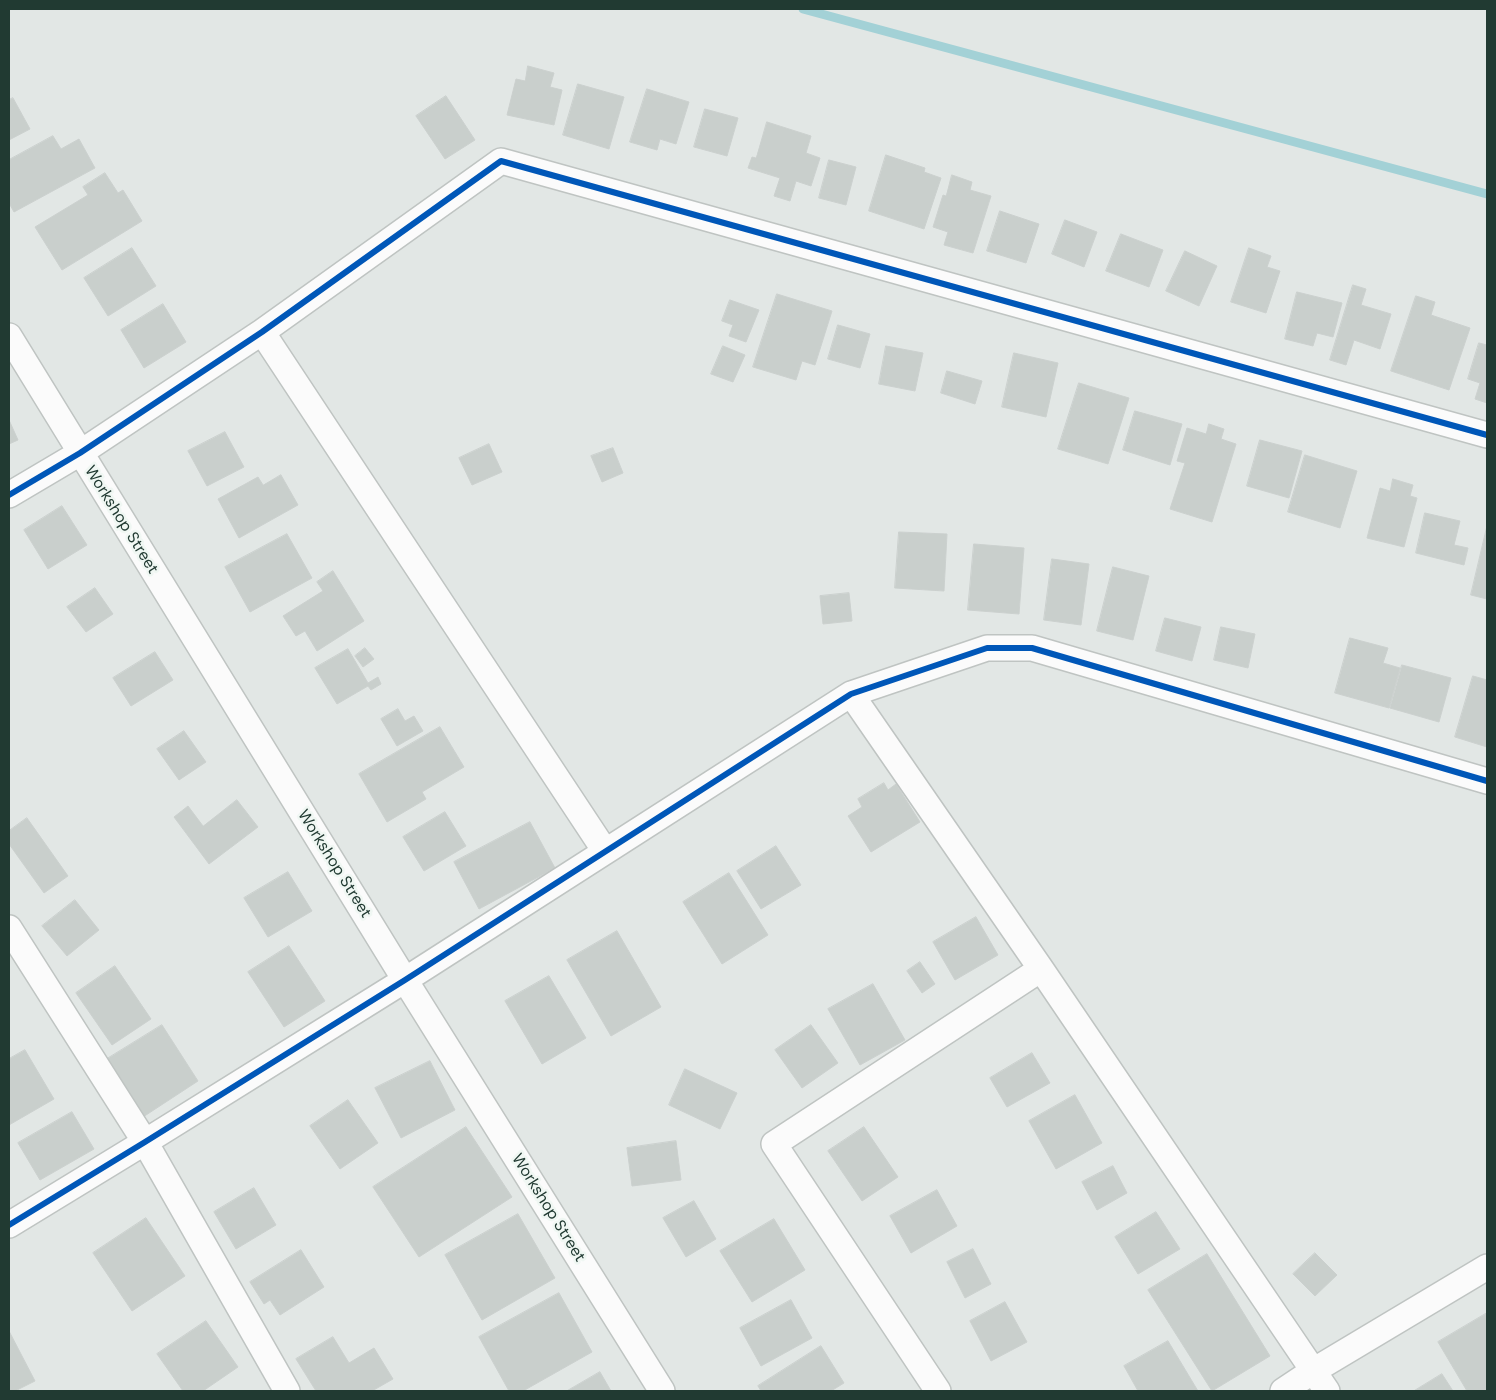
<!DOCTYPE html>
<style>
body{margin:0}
#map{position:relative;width:1496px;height:1400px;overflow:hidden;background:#e2e7e5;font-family:"DM Sans",sans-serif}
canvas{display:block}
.frame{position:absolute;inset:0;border:10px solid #213a32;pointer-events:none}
</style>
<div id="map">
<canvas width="1496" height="1400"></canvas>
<div class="frame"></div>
</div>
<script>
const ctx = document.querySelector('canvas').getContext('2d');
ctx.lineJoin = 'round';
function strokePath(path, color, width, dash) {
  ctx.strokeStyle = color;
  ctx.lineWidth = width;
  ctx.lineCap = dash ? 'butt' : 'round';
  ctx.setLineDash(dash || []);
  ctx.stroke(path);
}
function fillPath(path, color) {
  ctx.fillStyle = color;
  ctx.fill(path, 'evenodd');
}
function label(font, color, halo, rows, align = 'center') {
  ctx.font = font + ' "DM Sans",sans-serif';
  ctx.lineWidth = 5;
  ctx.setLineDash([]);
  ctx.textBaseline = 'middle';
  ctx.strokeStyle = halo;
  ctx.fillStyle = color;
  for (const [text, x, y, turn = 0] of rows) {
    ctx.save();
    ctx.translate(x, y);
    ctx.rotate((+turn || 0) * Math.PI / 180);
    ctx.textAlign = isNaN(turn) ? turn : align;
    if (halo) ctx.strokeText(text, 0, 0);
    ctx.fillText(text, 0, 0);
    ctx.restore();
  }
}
strokePath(new Path2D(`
 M803,9L1487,194`), '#a3d1d6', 9);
const building = new Path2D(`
 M528,66L554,73L550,87L562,90L554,125L507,115L516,79L525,81Z
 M578,84L624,97L609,149L563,135Z
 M647,89L689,102L676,144L660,139L657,150L630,142Z
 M446,96L475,140L445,159L416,116Z
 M13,98L30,129L9,140V100Z
 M705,109L738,118L727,156L694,147Z
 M767,122L811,136L806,153L820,158L811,186L796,181L790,201L774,196L780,178L748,168L752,157L756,158Z
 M53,136L61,149L79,139L95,168L14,212L9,203V160Z
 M886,155L925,168L924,172L941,178L924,229L869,211Z
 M829,160L856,167L846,205L819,198Z
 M105,173L118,193L123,190L142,221L62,270L35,227L88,195L83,187Z
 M952,175L972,182L970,190L991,196L973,253L944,245L948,232L933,227L943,195L946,196Z
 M1000,211L1039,224L1026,263L987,251Z
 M1065,220L1097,232L1084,267L1052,254Z
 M1121,234L1163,250L1149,287L1106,271Z
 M132,248L156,286L108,316L84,278Z
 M1249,248L1271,256L1267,267L1280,271L1266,313L1231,302Z
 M1185,251L1217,266L1199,306L1166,291Z
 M1353,285L1366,289L1361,305L1391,314L1380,349L1354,340L1346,365L1330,360Z
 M1297,292L1342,303L1333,337L1317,333L1313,346L1285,339Z
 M777,294L832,311L815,365L802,361L796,380L753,367Z
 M1416,296L1435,302L1431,315L1470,328L1449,390L1391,371Z
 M730,300L759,310L746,342L729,336L733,325L722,321Z
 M163,304L186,342L144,368L121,330Z
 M838,325L870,334L860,368L828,359Z
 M1479,343L1487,345V403L1475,399L1480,383L1468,379Z
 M723,346L745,355L733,382L711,374Z
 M886,346L923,353L915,391L879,384Z
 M1014,353L1058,363L1046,417L1002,407Z
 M947,371L982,381L975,404L941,393Z
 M1079,383L1129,398L1108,464L1058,449Z
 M1135,411L1182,424L1170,465L1123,450Z
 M9,420L18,440L9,444Z
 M1209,424L1224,429L1221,439L1236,444L1212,522L1170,509L1185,463L1177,461L1187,428L1206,434Z
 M225,432L244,467L207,486L188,451Z
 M1260,440L1302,451L1289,498L1247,486Z
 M489,444L502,472L472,485L459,458Z
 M613,448L623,473L602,482L591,456Z
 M1305,455L1357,471L1340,528L1288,512Z
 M281,475L298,505L239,538L218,499L258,477L263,485Z
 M1393,479L1413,485L1410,496L1417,498L1404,547L1367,538L1380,488L1390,491Z
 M62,506L87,545L48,569L24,530Z
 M1425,513L1460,521L1454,545L1468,548L1464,565L1416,553Z
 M1487,526V599L1471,595Z
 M899,532L947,534L944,591L895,588Z
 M287,534L312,578L250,612L225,567Z
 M974,544L1024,548L1019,614L968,610Z
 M1052,559L1089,564L1081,625L1044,620Z
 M1113,567L1149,576L1133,640L1097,631Z
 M333,571L364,621L317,651L305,631L296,636L283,616L323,591L317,582Z
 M95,588L113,614L86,632L67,607Z
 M849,593L852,621L823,624L820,596Z
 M1165,618L1201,627L1192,661L1156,651Z
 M1221,627L1255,634L1248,668L1214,660Z
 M1350,638L1388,648L1383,663L1400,668L1389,708L1335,693Z
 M365,648L374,659L363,667L355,656Z
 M348,649L368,683L378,677L381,684L371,690L368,686L337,704L315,668Z
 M155,652L173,680L131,706L113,678Z
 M1402,665L1451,678L1439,722L1390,708Z
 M1473,676L1487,680V747L1455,737Z
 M398,709L405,721L414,716L423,731L397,746L381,719Z
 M440,727L464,767L422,792L426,799L387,822L359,774Z
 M184,731L206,762L179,780L157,749Z
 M884,783L888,790L896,784L920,822L871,852L848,816L862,807L858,799Z
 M237,800L258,827L209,864L174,817L188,806L203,826Z
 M445,812L466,846L424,871L403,837Z
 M27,818L68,876L44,893L9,844V831Z
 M530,822L555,868L479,909L454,862Z
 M776,846L801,885L761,909L737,871Z
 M288,872L312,911L268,937L244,898Z
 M729,873L768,935L722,964L683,902Z
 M75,900L99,930L67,956L42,926Z
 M976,917L998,955L955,980L933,942Z
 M617,931L661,1007L611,1036L567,960Z
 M289,946L325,1001L284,1027L248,972Z
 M920,962L935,984L922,993L907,971Z
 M115,966L151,1019L112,1045L76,993Z
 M549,976L586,1038L542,1064L505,1001Z
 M873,984L905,1040L860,1065L828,1009Z
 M162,1025L198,1081L143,1117L107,1059Z
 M811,1025L838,1063L802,1088L775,1050Z
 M25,1050L54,1099L9,1125V1059Z
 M1032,1053L1050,1083L1007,1107L990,1078Z
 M430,1061L455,1110L401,1138L375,1088Z
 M685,1069L737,1093L720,1129L669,1105Z
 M1075,1095L1102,1143L1056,1169L1029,1121Z
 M348,1100L378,1143L340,1169L310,1126Z
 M72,1112L94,1149L40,1180L18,1143Z
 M466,1127L512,1197L419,1257L373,1187Z
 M864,1127L898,1177L862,1201L828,1151Z
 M676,1141L681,1180L632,1186L627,1148Z
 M1113,1166L1127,1193L1097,1210L1082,1182Z
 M254,1188L276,1225L236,1249L214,1212Z
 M937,1190L957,1226L911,1253L890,1216Z
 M694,1201L716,1239L686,1257L663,1218Z
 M1156,1212L1180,1249L1138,1274L1115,1237Z
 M518,1214L555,1278L482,1320L445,1255Z
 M146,1218L185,1276L132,1311L93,1253Z
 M774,1219L805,1270L752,1302L720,1251Z
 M973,1249L991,1284L965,1298L947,1262Z
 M301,1250L324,1287L280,1315L270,1300L264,1304L250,1282Z
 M1315,1253L1337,1275L1315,1296L1293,1274Z
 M1207,1254L1270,1356L1212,1391L1148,1290Z
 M559,1293L592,1352L523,1391H509L479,1337Z
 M791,1300L812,1338L761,1366L740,1328Z
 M1005,1302L1027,1342L991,1361L970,1321Z
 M1487,1313V1391H1467L1438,1342Z
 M206,1321L238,1367L203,1391H183L157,1354Z
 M9,1331L35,1381L15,1391H9Z
 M333,1337L349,1363L374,1348L393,1379L372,1391H316L296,1359Z
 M1168,1341L1198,1391H1138L1124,1366Z
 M821,1346L844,1383L831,1391H761L758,1386Z
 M600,1372L611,1391H567Z
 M1442,1374L1453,1391H1414Z`);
fillPath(building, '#c9cfcc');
strokePath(building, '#cbd0ce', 1);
const minor = new Path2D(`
 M262,332L605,851
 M9,336L405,980L662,1391
 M9,495L80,453L262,332L501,161L1487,435
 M851,694L1041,969L1327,1391
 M9,928L145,1142L287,1391
 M9,1225L145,1142L405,980L851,694L987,648H1032L1487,781
 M938,1391L774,1144L1041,969
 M1283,1391L1313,1371L1487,1267`);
strokePath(minor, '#bfc4c2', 28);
strokePath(minor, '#fbfbfb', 25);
strokePath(new Path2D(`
 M9,495L80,453L262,332L501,161L1487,435
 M9,1225L145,1142L405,980L851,694L987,648H1032L1487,781`), '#0057b8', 6);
label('16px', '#213a32', '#f0f7f3', [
 ["Workshop Street",121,520,58],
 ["Workshop Street",334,864,58],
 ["Workshop Street",548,1208,58]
]);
</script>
